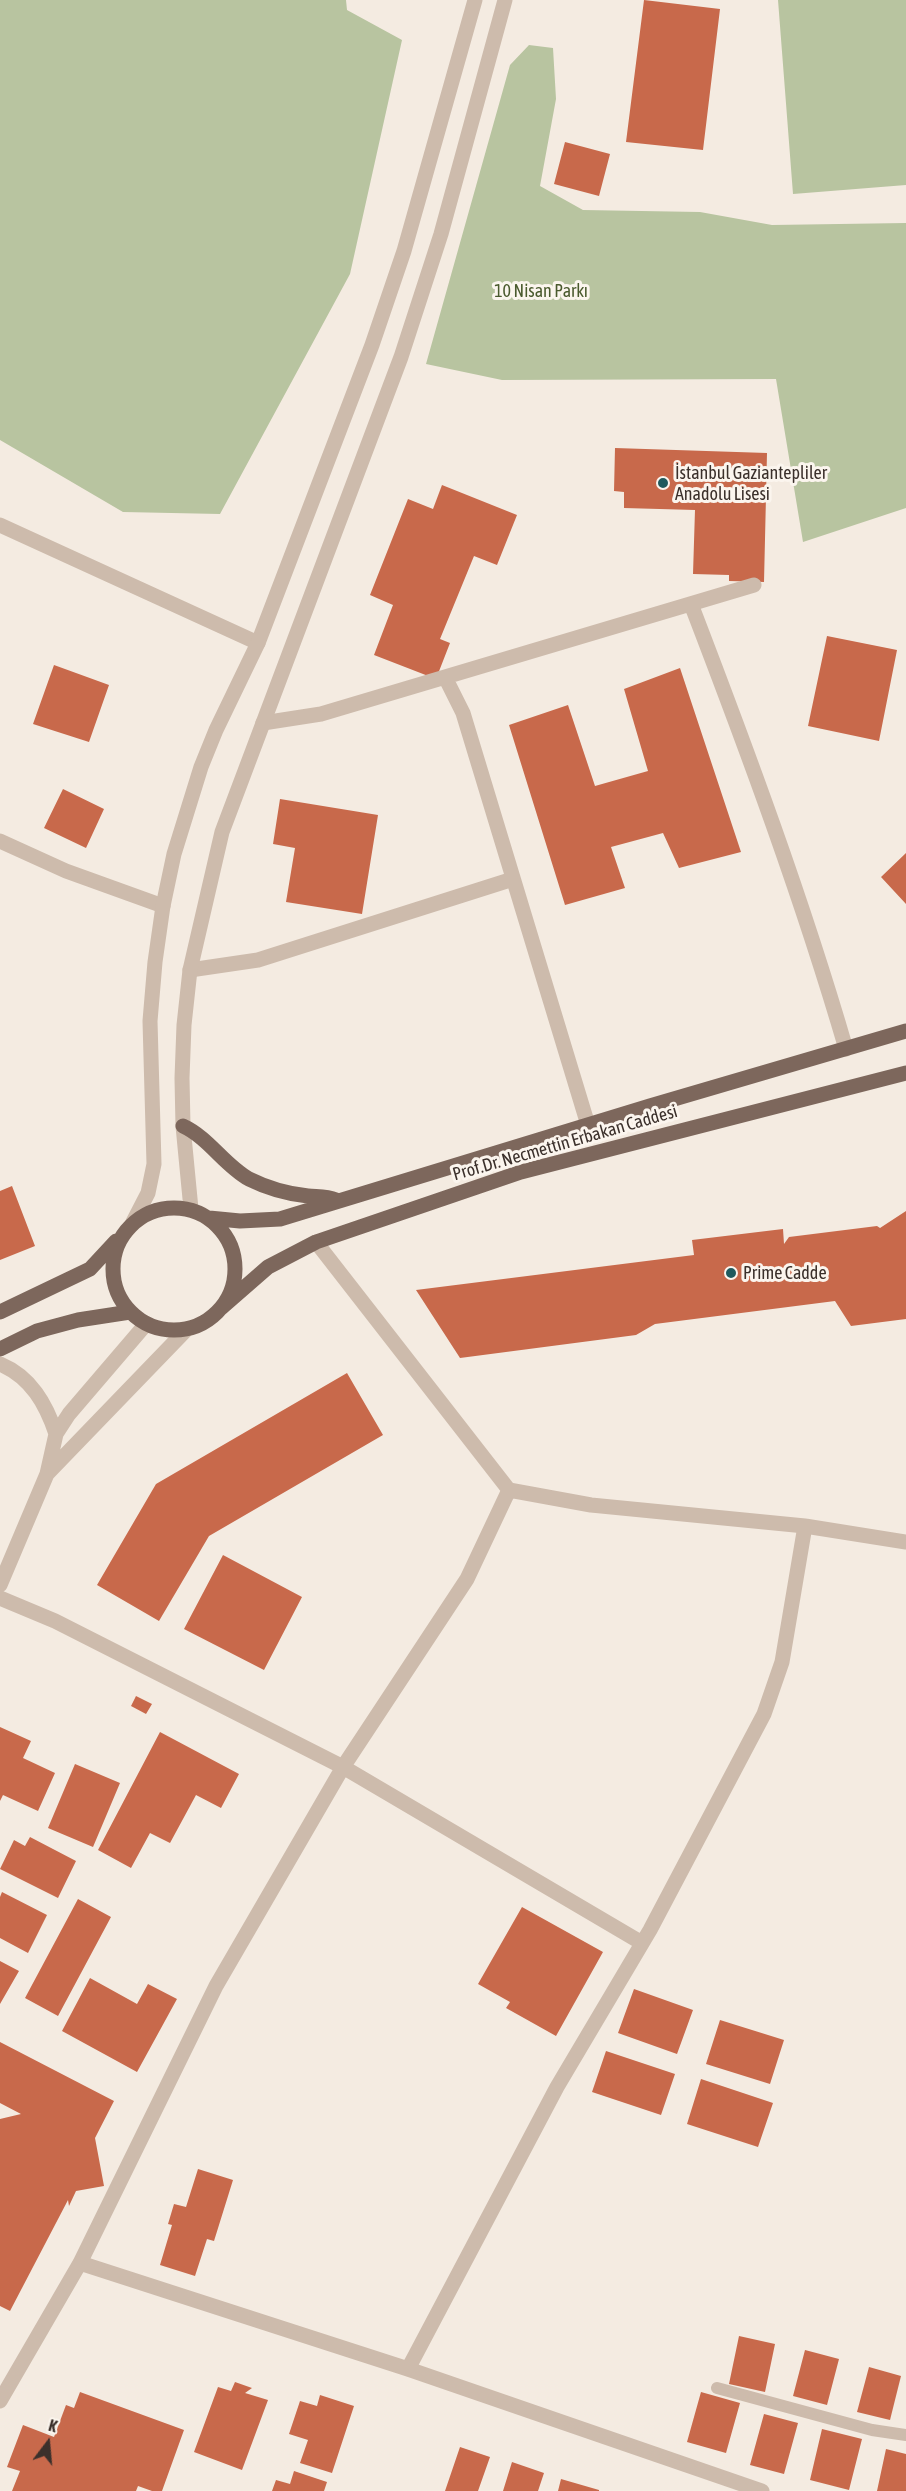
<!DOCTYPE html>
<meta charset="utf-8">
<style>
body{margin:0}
#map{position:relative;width:906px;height:2491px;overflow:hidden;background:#f4ebe1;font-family:"Asap Condensed",sans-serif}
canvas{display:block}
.north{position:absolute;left:18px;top:2413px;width:60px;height:60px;-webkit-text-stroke:4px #fbf5ee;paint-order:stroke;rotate:16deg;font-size:16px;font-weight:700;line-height:24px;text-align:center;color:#3b302b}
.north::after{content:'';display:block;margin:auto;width:21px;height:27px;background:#3b302b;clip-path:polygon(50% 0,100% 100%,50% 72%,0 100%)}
</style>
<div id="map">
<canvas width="906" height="2491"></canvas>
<div class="north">K</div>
</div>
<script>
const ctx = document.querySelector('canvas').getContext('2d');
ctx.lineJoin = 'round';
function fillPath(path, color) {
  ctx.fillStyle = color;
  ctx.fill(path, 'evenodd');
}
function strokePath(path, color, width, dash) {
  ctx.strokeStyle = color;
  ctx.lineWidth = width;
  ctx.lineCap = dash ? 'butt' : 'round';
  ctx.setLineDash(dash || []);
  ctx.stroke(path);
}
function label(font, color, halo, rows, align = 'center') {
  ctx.font = font + ' "Asap Condensed",sans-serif';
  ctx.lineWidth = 6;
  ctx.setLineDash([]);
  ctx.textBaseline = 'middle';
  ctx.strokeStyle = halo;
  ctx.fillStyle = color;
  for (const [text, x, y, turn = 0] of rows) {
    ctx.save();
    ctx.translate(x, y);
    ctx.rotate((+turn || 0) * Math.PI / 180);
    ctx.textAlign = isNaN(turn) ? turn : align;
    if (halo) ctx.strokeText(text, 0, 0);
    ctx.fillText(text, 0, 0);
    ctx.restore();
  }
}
fillPath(new Path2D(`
 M0,0H346L347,10L402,40L350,274L220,514L123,512L0,440Z
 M778,0H906V185L793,194Z
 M529,45L553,48L556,99L540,186L583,210L700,212L772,225L906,223V508L803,542L776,379L502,380L426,364L510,65Z`), '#b8c4a0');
fillPath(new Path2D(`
 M644,0L720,9L703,150L626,142Z
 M565,142L610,154L599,196L554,184Z
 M615,448L767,453L764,582L729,581V575L693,574L695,510L624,508V492L614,491Z
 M442,485L517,515L497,565L474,556L440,639L450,643L436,679L374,655L393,605L370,595L408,499L433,509Z
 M827,636L897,650L879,741L808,726Z
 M54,665L109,685L89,742L33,724Z
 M680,668L741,852L679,868L663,833L611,847L625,888L565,905L509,725L568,705L595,786L648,771L624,689Z
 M63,789L104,809L86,848L44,828Z
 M280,799L378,815L362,914L286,902L295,848L273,844Z
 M906,853V904L881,877Z
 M12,1186L35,1246L0,1260V1191Z
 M906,1211V1319L851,1326L835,1301L655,1324L636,1335L460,1358L416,1290L694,1255L692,1240L783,1229L784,1244L789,1237L877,1226L880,1228Z
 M347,1373L383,1435L209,1536L159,1621L97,1585L156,1484Z
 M223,1555L302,1597L264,1670L184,1629Z
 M136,1696L152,1704L146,1714L131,1706Z
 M0,1727L31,1741L23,1758L55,1773L38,1811L3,1795L0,1801Z
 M160,1732L239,1774L221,1808L196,1795L170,1843L150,1833L131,1868L98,1850Z
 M75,1764L120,1783L93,1847L48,1828Z
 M30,1837L76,1861L58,1898L0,1869L14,1840L25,1846Z
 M2,1892L47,1915L28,1953L0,1938V1897Z
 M78,1899L111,1917L58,2016L25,1998Z
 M522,1907L603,1952L556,2036L506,2008L510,2002L478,1984Z
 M0,1961L19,1971L0,2004Z
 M90,1978L137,2004L148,1984L177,1999L137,2072L62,2031Z
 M634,1989L693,2010L677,2054L618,2033Z
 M720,2020L784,2040L770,2084L706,2064Z
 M0,2042L114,2101L95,2138L104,2186L76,2191L69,2206L68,2200L10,2311L0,2306V2119L21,2114L0,2103Z
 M606,2051L675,2074L661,2115L592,2092Z
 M701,2079L773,2103L758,2147L687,2124Z
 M198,2169L233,2180L214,2241L207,2239L195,2276L160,2265L172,2225L168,2224L174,2204L186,2207Z
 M739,2336L775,2344L765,2392L729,2384Z
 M805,2350L839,2359L827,2405L793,2396Z
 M869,2367L901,2376L890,2420L857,2412Z
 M235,2382L252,2388L245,2393L268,2400L242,2470L194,2452L218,2387L231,2391Z
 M80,2392L184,2430L162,2491H152L138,2486L136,2491H12L20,2471L7,2467L23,2425L54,2437L66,2405L74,2408Z
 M701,2392L740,2403L726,2453L687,2442Z
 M320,2395L354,2406L332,2473L300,2463L308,2440L289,2434L300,2401L317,2406Z
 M764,2414L798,2423L784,2474L750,2465Z
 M822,2429L862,2439L849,2490L810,2480Z
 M460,2447L490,2457L478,2491H445Z
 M886,2449L906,2454V2491H877Z
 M512,2462L544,2473L538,2491H503Z
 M294,2471L327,2482L324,2491H272L276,2480L290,2484Z
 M561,2479L599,2490V2491H558Z`), '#c8694b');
strokePath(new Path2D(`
 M717,2388L872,2430L906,2435`), '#cdbbac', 12);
strokePath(new Path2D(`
 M0,525L258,643
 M691,604C747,750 802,898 846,1049
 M445,677L463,713L588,1125
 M263,723L321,714L754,585
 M0,841L66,871L163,906
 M190,970L258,960L513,879
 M316,1242L509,1490L591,1505L805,1526L906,1542
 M0,1364C31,1377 46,1404 56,1434
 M47,1474L187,1329
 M0,1585L47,1474L56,1434L69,1414L146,1324
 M0,1598L55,1621L343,1767L642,1943
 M80,2263L408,2369L762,2491
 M408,2369L557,2087L650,1930L764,1714L782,1662L805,1526
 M0,2401L80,2263L216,1986L343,1767L467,1579L509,1490`), '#cdbbac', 15);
strokePath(new Path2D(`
 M191,1209L183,1126L182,1078L184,1025L190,970L222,832L401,357L441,234L505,0
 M133,1222L148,1193L154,1164L150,1021L155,962L163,906L174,854L201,767L216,730L258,643L372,345L404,251L475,0`), '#cdbbac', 15);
strokePath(new Path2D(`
 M183,1126C209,1138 224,1165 249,1179C267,1188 288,1194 308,1196C318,1197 326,1196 336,1200
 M113 1269a61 61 0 1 1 122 0a61 61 0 1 1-122 0Z
 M209,1218L240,1221L280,1219L650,1106L906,1031
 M221,1308L268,1267L316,1242L521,1172L906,1073
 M0,1312L90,1269L116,1241
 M0,1349L37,1331L78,1320L130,1312`), '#7d675c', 15);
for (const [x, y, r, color] of [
 [663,483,6,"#1f5a5e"],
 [731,1273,6,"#1f5a5e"]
]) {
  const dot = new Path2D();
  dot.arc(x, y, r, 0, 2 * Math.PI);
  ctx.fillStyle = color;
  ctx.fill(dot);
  strokePath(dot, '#fbf5ee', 2);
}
label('18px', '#4a5a2e', '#fbf5ee', [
 ["10 Nisan Parkı",541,291]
]);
label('18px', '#3b302b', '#fbf5ee', [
 ["İstanbul Gaziantepliler",675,473],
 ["Anadolu Lisesi",675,494],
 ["Prime Cadde",743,1273]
], 'left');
label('18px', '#3b302b', '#fbf5ee', [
 ["Prof.Dr. Necmettin Erbakan Caddesi",565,1143,-16]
]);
</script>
